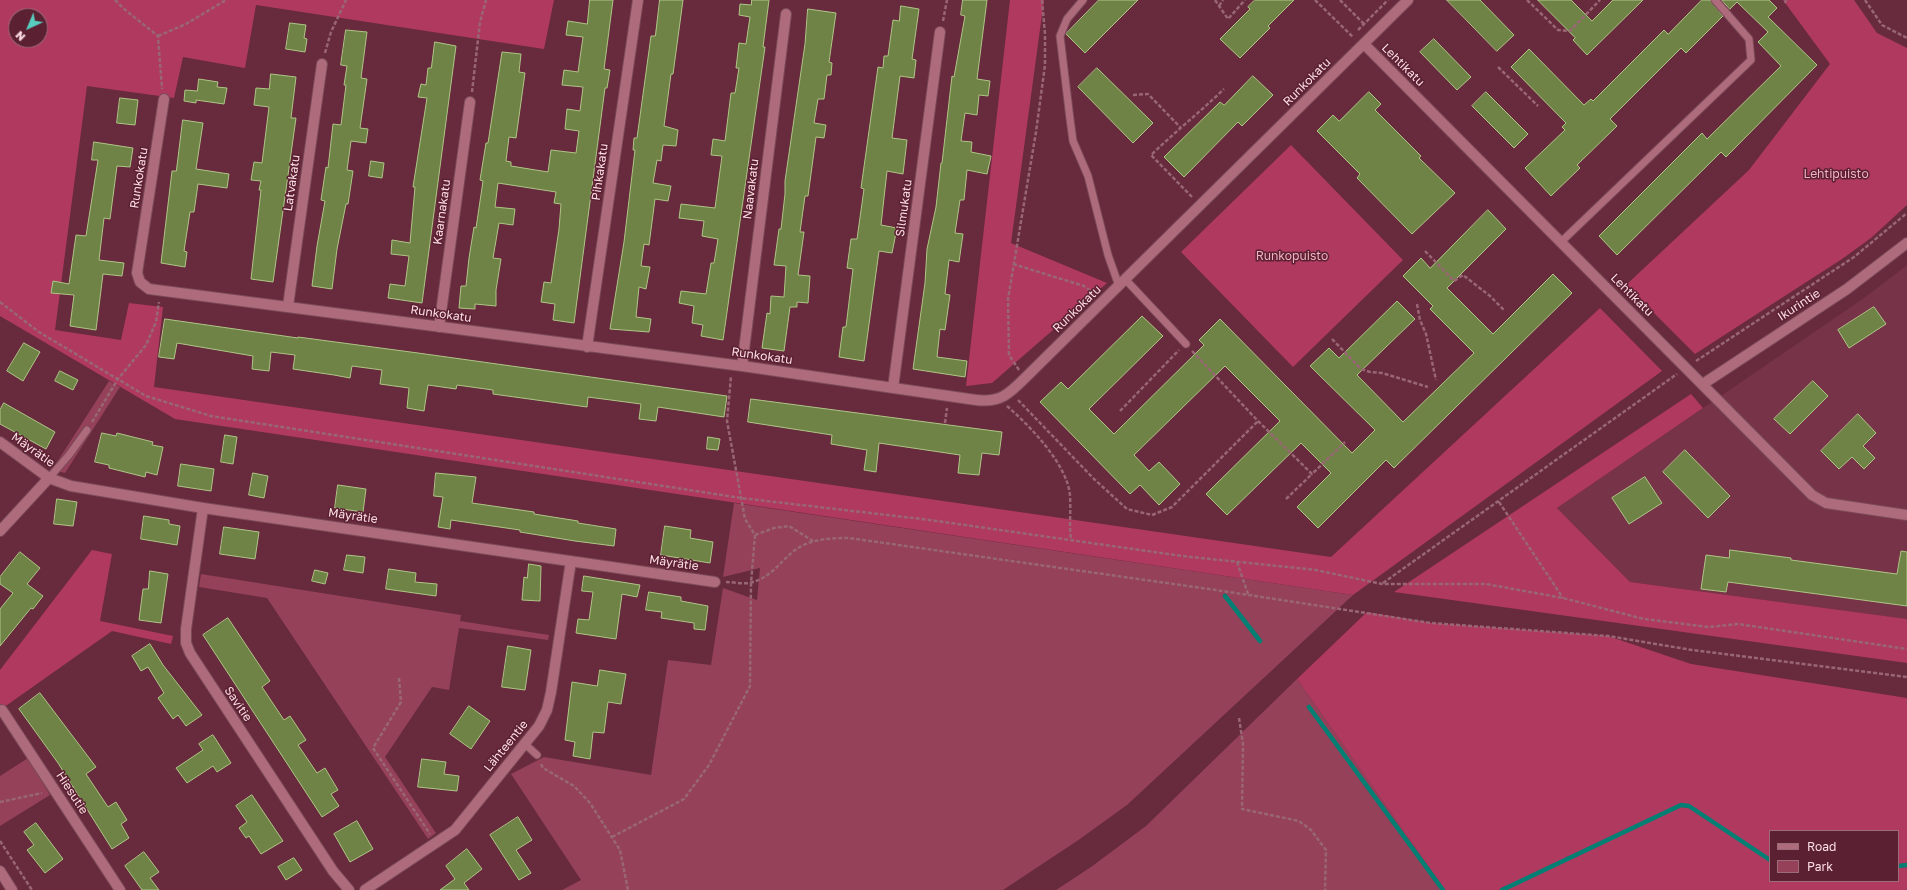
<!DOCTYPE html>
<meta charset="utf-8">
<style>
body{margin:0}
#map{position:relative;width:1907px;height:890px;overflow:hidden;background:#672b3d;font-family:"Golos Text",sans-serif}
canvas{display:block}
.legend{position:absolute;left:1769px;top:830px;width:130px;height:52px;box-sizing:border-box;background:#5b2032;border:1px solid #9c6c79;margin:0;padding:5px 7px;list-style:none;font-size:12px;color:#fddee4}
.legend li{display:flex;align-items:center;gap:8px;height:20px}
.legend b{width:20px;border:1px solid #9c6c79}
.north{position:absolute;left:8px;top:8px;width:40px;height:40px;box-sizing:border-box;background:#5b2032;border:1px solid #9c6c79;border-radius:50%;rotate:224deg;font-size:11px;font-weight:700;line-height:16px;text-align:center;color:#fddee4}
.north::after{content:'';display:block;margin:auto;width:14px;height:18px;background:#58cebf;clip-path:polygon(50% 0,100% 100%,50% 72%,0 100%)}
</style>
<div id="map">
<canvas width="1907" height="890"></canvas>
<ul class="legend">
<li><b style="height:5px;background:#ae6b7b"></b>Road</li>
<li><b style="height:11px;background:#944159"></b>Park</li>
</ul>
<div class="north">N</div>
</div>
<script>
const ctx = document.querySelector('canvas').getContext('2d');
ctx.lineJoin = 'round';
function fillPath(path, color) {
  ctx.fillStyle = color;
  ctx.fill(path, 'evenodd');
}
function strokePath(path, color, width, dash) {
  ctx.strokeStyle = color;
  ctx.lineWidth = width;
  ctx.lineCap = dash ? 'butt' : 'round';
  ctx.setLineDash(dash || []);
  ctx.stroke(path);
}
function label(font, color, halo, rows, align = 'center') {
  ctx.font = font + ' "Golos Text",sans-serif';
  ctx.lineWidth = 3;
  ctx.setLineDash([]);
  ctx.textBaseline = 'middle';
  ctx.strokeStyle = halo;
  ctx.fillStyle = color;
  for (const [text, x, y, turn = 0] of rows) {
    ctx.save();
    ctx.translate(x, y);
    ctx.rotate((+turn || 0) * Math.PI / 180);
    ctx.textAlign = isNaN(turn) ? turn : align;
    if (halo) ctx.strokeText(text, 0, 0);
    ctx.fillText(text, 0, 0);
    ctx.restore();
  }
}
fillPath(new Path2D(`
 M1907,265V619L1630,582L1557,508L1864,298Z`), '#773347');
fillPath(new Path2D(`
 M109,381L120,387L65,473L52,470Z
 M734,503L1353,595L1127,805L1077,841L1003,890H562L581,880L511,774L544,757L651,775L668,660L711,665L723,588L757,600L760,568L723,577Z
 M201,574L461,615L460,621L549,635L548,640L459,628L449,690L432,687L385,757L436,833L428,839L267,598L199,587Z
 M1297,679L1445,890H1056L1091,867L1146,826Z
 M28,758L50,795L0,826V776Z`), '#944159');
fillPath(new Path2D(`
 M0,0H554L544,49L256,5L245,68L183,57L174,98L87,86L55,330L121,340L129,303L163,307L154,387L1331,557L1600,308L1662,371L1353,595L175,419L0,316ZM16,16H40V40H16Z
 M1010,0H1044L1011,243L1107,283L992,383L966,386Z
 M1783,0H1854L1877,33L1907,48V205L1871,238L1842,259L1695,354L1626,285L1749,170L1830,64Z
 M1291,145L1403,260L1293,367L1181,252Z
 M1691,394L1703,408L1557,508L1630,582L1907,619V663L1394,592Z
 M92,550L112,554L100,621L173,636L171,644L112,631L0,710V670Z
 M1367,612L1431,623L1608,636L1691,664L1907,698V890H1445L1297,679ZM1770,831H1898V881H1770Z`), '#b03960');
strokePath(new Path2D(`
 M1225,596L1260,641
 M1309,707L1443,890
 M1898,866L1907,865
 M1502,890L1681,805L1689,806L1770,860`), '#037f74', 4.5);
const building = new Path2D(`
 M590,0H613L604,69L610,70L607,88H605L574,323L553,320L555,304L541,302L544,282L551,283L559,229L561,204L554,203L556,192L498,183L495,207L515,209L513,225L499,223L493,258L501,259L496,290V306L475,304V309L459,308L461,286H466L469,258L474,227L476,228L483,181L480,180L486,143H488L502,52L521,54L519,72L525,73L516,138L509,137L506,161L511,162V166L548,172L551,150L576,153L579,131L565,129L567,109L580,111L583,87L562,85L564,70L578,72L583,37L566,35L568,21L587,24Z
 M660,0H683L673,74H671L664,126L678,130L676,146L663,145L661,161L657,160L653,183L671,186L668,201L655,199L649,245L644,244L641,266L650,267L646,289L639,287L636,317L651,319L649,332L610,329L624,242L635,150H633L634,138H637L651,36H655Z
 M752,0H769L763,47H765L723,340L701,336L703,325L692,323L694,306L679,303L681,291L706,294L711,263H714L718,239L702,236L704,221L679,218L681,204L715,208L722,156L711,155L713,139L725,141L731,93H735L739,68H736L739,43L746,44L750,17L739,15L740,4L751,5Z
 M963,0H987L977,79L990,81L988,96L979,95L977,115L965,113L961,141L972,142L971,152L991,156L987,174L967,170L964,200H960L955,233L963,234L959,262L949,260L945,294L950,295L945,330L940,329L937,357L967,361L965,377L913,369L925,283L927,249L936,207L941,163H942L952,76L954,77L965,16L961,15Z
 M1099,0H1138L1085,53L1066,34Z
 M1255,0H1294L1268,26L1270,28L1240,58L1220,39L1250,9L1248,7Z
 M1447,0H1480L1514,35L1497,51Z
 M1538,0H1571L1592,21L1613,0H1643L1587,55L1573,40L1575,38Z
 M1702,0H1710L1723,16L1686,53L1681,48L1610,119L1617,126L1577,165L1580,168L1551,196L1525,168L1565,130L1562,127L1566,123L1511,67L1529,49L1584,105L1591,99L1593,101L1664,30L1668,34Z
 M1722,0H1769L1777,8L1768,17L1817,65L1726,157L1721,152L1617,255L1599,236L1702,133L1707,139L1781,66L1758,42L1768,32L1737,2L1730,9Z
 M901,6L919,9L912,59L916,60L914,78L900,76L892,138L907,140L903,174L887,171L881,225L897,228L892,253L879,251L864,361L839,357L843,327H846L853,269L847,268L851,239H857L864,189L861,188L878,67L883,68L884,56H888L893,20L899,21Z
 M808,9L836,13L829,62L832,63L831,75H827L824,99H818L814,123L826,125L824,138L816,137L808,196H805L800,232H804L798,275L810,276L808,303L797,302V307H790L784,351L762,348L767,313L770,314L771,296L784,297L786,266L774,265L779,229H781L785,194V181L805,44Z
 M290,23L306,25L304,38L307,39L305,52L286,49Z
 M346,30L367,32L361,78L367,79L360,128L368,129L366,143L351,141L347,170L353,171L348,204H346L337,249L332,289L312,286L317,246L325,201L321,200L326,167L328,168L333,124L341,125L346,85H344L347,66L341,65Z
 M1434,39L1471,77L1457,90L1420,52Z
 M435,42L456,46L422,303L388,298L390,284L405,286L409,256L391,254L392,240L410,243L415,187H413L427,98L418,97L421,84L426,85L428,68H431Z
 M1097,68L1153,123L1133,143L1078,87Z
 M271,74L296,77L291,118H296L273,282L251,279L261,190H259L261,181L251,180L254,162L262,163L269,107L254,105L256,88L269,89Z
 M1253,76L1273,95L1242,126L1238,122L1184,177L1164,157L1220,102L1224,105Z
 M199,79L218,82L217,87L227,88L224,104L196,100V103L184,101L185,90L197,91Z
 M1369,92L1381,104L1375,110L1421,156L1419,158L1455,193L1412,234L1357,178L1360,174L1317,131L1333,115L1339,121Z
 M1486,92L1528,134L1514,148L1472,106Z
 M120,98L138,100L135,125L117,123Z
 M183,120L203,123L196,169L229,174L227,188L198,184L194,212H190L184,251L187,252L185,267L161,263L172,171H176Z
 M94,142L133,148L130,167L117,166L110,219L104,218L99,260L124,263L122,276L103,274L96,330L70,326L74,295L51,293L53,281L69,284L76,235L86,236L98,160H92Z
 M371,161L384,163L382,178L369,176Z
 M1488,210L1506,229L1447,288L1493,334L1553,274L1572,293L1394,468L1386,460L1318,528L1297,507L1331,473L1301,443L1227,515L1206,494L1280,421L1225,366L1134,455L1149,471L1159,462L1180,484L1159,505L1140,485L1130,494L1040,402L1061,382L1068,389L1142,316L1163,336L1089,409L1114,434L1204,345L1199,340L1220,319L1352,453L1375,430L1310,366L1329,348L1339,358L1397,301L1415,319L1357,375L1403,422L1474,353L1430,309L1433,306L1403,276L1421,258L1430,268Z
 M1874,307L1886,324L1849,348L1838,330Z
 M165,319L298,338V337L418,353L727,396L724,417L658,407L656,421L639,419L641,404L588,397L587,407L493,394V390L457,385L456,389L428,385L424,411L407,408L409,388L380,384L382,370L352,366L350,378L334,375L293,369L295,355L271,352L269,371L252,369L253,356L177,343L174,359L159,357Z
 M24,343L40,352L23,381L7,371Z
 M60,371L78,380L73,390L55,381Z
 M1813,381L1828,396L1790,434L1774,419Z
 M751,399L1002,432L999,455L982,453L979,475L958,473L960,455L879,443L876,472L864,470L867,450L831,444L832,435L748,422Z
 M4,403L55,432L46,449L0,424V410Z
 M1858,414L1876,433L1863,446L1875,458L1864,469L1852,457L1839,469L1821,451Z
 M102,433L116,436L117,433L153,442L152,445L163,447L157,475L146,472L145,477L109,468V465L95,462Z
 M225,435L237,437L233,464L221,462Z
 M708,437L720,439L718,450L707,449Z
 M1685,450L1730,496L1708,518L1663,472Z
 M181,464L214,469L211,491L178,486Z
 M253,473L268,476L264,498L249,495Z
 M436,473L476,477L472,503L534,512V514L578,521V523L616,529L614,546L575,541L520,532V530L451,520L450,529L438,527L443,497L434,496Z
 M1645,477L1662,503L1629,524L1612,498Z
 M338,485L366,489L363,512L335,508Z
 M57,499L77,502L73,526L54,524Z
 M144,516L169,520V524L180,526L177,545L141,539Z
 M665,526L691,530L690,538L713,542L710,563L661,555Z
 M224,527L259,532L255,559L220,554Z
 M1730,550L1791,558V560L1897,574L1901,551L1907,552V606L1728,582L1726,592L1701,589L1706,555L1729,558Z
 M20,552L40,568L27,584L43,596L33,609L31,608L0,646V609L13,593L0,584V577Z
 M347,555L365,557L363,573L344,570Z
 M529,564L541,566L540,601L522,600L524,577L527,578Z
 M389,569L416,573L415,582L437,584L436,596L386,589Z
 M315,570L328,573L325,584L312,581Z
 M150,571L168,574L161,623L139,620L143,589H148Z
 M584,576L640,585L637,597L622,594L616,639L576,633L578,619L589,620L593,592L582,591Z
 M649,592L681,597V601L708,606L705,630L694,629V623L661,618L662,612L646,610Z
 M228,618L270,681L262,687L284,720L290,716L306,740L298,745L317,773L325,768L338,790L331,794L339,806L322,817L203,635Z
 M150,644L163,665L202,715L186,726L178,715L173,719L158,698L164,693L148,667L141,671L132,656Z
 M508,646L531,650L525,690L502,687Z
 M600,670L626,674L621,704L608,702L604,733L593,732L590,759L573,756L575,742L565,740L572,682L597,686Z
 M40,693L96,767L86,774L108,807L116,802L127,820L121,824L129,838L112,849L58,763L19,709Z
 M469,706L490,721L471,749L450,734Z
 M213,735L231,763L217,772L213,766L187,783L176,768L203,750L199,744Z
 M422,759L446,762L444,774L459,776L457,791L418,787Z
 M252,795L283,841L261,854L249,836L246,838L239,828L247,822L236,806Z
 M518,817L532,840L516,850L531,873L519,880L490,835Z
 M357,821L373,849L350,862L334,834Z
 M36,823L63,859L45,873L27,850L34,845L24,832Z
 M467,849L482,869L464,883L469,890H440L455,879L446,866Z
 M144,852L159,872L150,878L159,890H142L125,866Z
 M294,858L302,870L286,880L278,867Z`);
fillPath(building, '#6f8347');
strokePath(building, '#afc586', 1);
const lane = new Path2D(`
 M1083,0L1067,19L1060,36L1070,119L1073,141L1088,176L1108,255L1119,286
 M1561,242L1751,60L1749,39L1715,0
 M1125,279L1186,344
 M49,478L69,455L87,430
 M525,744L537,755`);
const street = new Path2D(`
 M1364,44L1812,495L1826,503L1907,515
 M164,99L137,273L140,282L149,289L742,366L976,400C1000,403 1009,394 1025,378L1408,0
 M288,306L322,64
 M439,327L470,102
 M587,347L638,0
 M742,366L786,14
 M893,388L940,32
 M0,442L49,478L71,486L203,508L715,582
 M203,508L186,629V643L190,653L333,871L349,890
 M0,531L49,478
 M2,710L120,890
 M365,890L455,830L539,726L547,710L551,692L571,561`);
const secondary = new Path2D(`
 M1703,384L1847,289L1907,243
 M0,871L12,890`);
strokePath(lane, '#7b4a59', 9);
strokePath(street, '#7b4a59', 12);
strokePath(secondary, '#7b4a59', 12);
strokePath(new Path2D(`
 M115,0L123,8L158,36L162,89
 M1215,0L1228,19L1245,0
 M1315,0L1353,37
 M1340,0L1364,24
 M1527,0L1558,30L1570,31L1600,0
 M1865,0L1882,25L1907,38
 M1785,3L1786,0
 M1219,6L1223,0
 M943,21L947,0
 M1358,30L1388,0
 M158,36L186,24L226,0
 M325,53L331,32L346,0
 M1498,67L1538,106
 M472,92L480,22L486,0
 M1133,95L1148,94L1180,127
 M1192,197L1151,155C1175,132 1200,112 1224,89
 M1425,251L1454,281L1463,275L1490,296L1505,311
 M1013,264L1084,286L1095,294
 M0,302L39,332L146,396L211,416L741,498L930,520L1182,556L1316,570L1382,584H1486L1563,598L1644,619L1709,627L1738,624L1907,649
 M1417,304L1420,320L1426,334L1436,380
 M1332,339L1361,369L1370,372L1382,373L1428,387
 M1192,351L1258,421L1312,474L1345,442
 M1696,361L1854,257L1907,213
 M1019,370L1009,355L1008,299L1036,132L1045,65V34L1042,0
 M1018,400L1094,479L1127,509L1152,515L1172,507L1258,421
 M1007,406C1030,426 1068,465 1070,496C1071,511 1069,525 1071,539
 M1120,411L1179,350
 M92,422L118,379L146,345L156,322L159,302
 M945,423L947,408
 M1286,499L1312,474
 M1499,502L1563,598
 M755,535L774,528L789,526L813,541
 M1237,562L1248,594
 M726,582C734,582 745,585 753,582C771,577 781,561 795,550C810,539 830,538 849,538L1216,590L1431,623L1608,636L1692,650L1907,677
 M1383,583L1677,374
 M399,678L401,702L373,748L430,834
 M1239,718L1243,744L1242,809L1299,821L1311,830L1326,850L1325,890
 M541,764L543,768L574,786L590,803L620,850L628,890
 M0,802L42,793
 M612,837L684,799L709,765L750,686L751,583L755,535L745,519L727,421L731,376
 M0,841L32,890`), '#996674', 2.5, [4, 2]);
strokePath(lane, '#ae6b7b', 7);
strokePath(street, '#ae6b7b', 10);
strokePath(secondary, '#ae6b7b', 10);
label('12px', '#fddee4', '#5b2032', [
 ["Lehtikatu",1403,65,45],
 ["Runkokatu",1307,82,-45],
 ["Pihkakatu",600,172,-82],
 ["Runkokatu",139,178,-81],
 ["Latvakatu",292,183,-82],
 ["Naavakatu",751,189,-83],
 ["Silmukatu",904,208,-82],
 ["Kaarnakatu",442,212,-82],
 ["Lehtikatu",1632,295,45],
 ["Ikurintie",1799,305,-33],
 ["Runkokatu",1077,309,-44],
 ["Runkokatu",441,314,8],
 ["Runkokatu",762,356,8],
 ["Mäyrätie",33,450,35],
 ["Mäyrätie",353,516,8],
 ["Mäyrätie",674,563,8],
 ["Savitie",238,704,56],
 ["Lähteentie",506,746,-51],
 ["Hiesutie",72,793,57]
]);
label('12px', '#f1b3c1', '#5b2032', [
 ["Lehtipuisto",1836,174],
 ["Runkopuisto",1292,256]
]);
</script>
